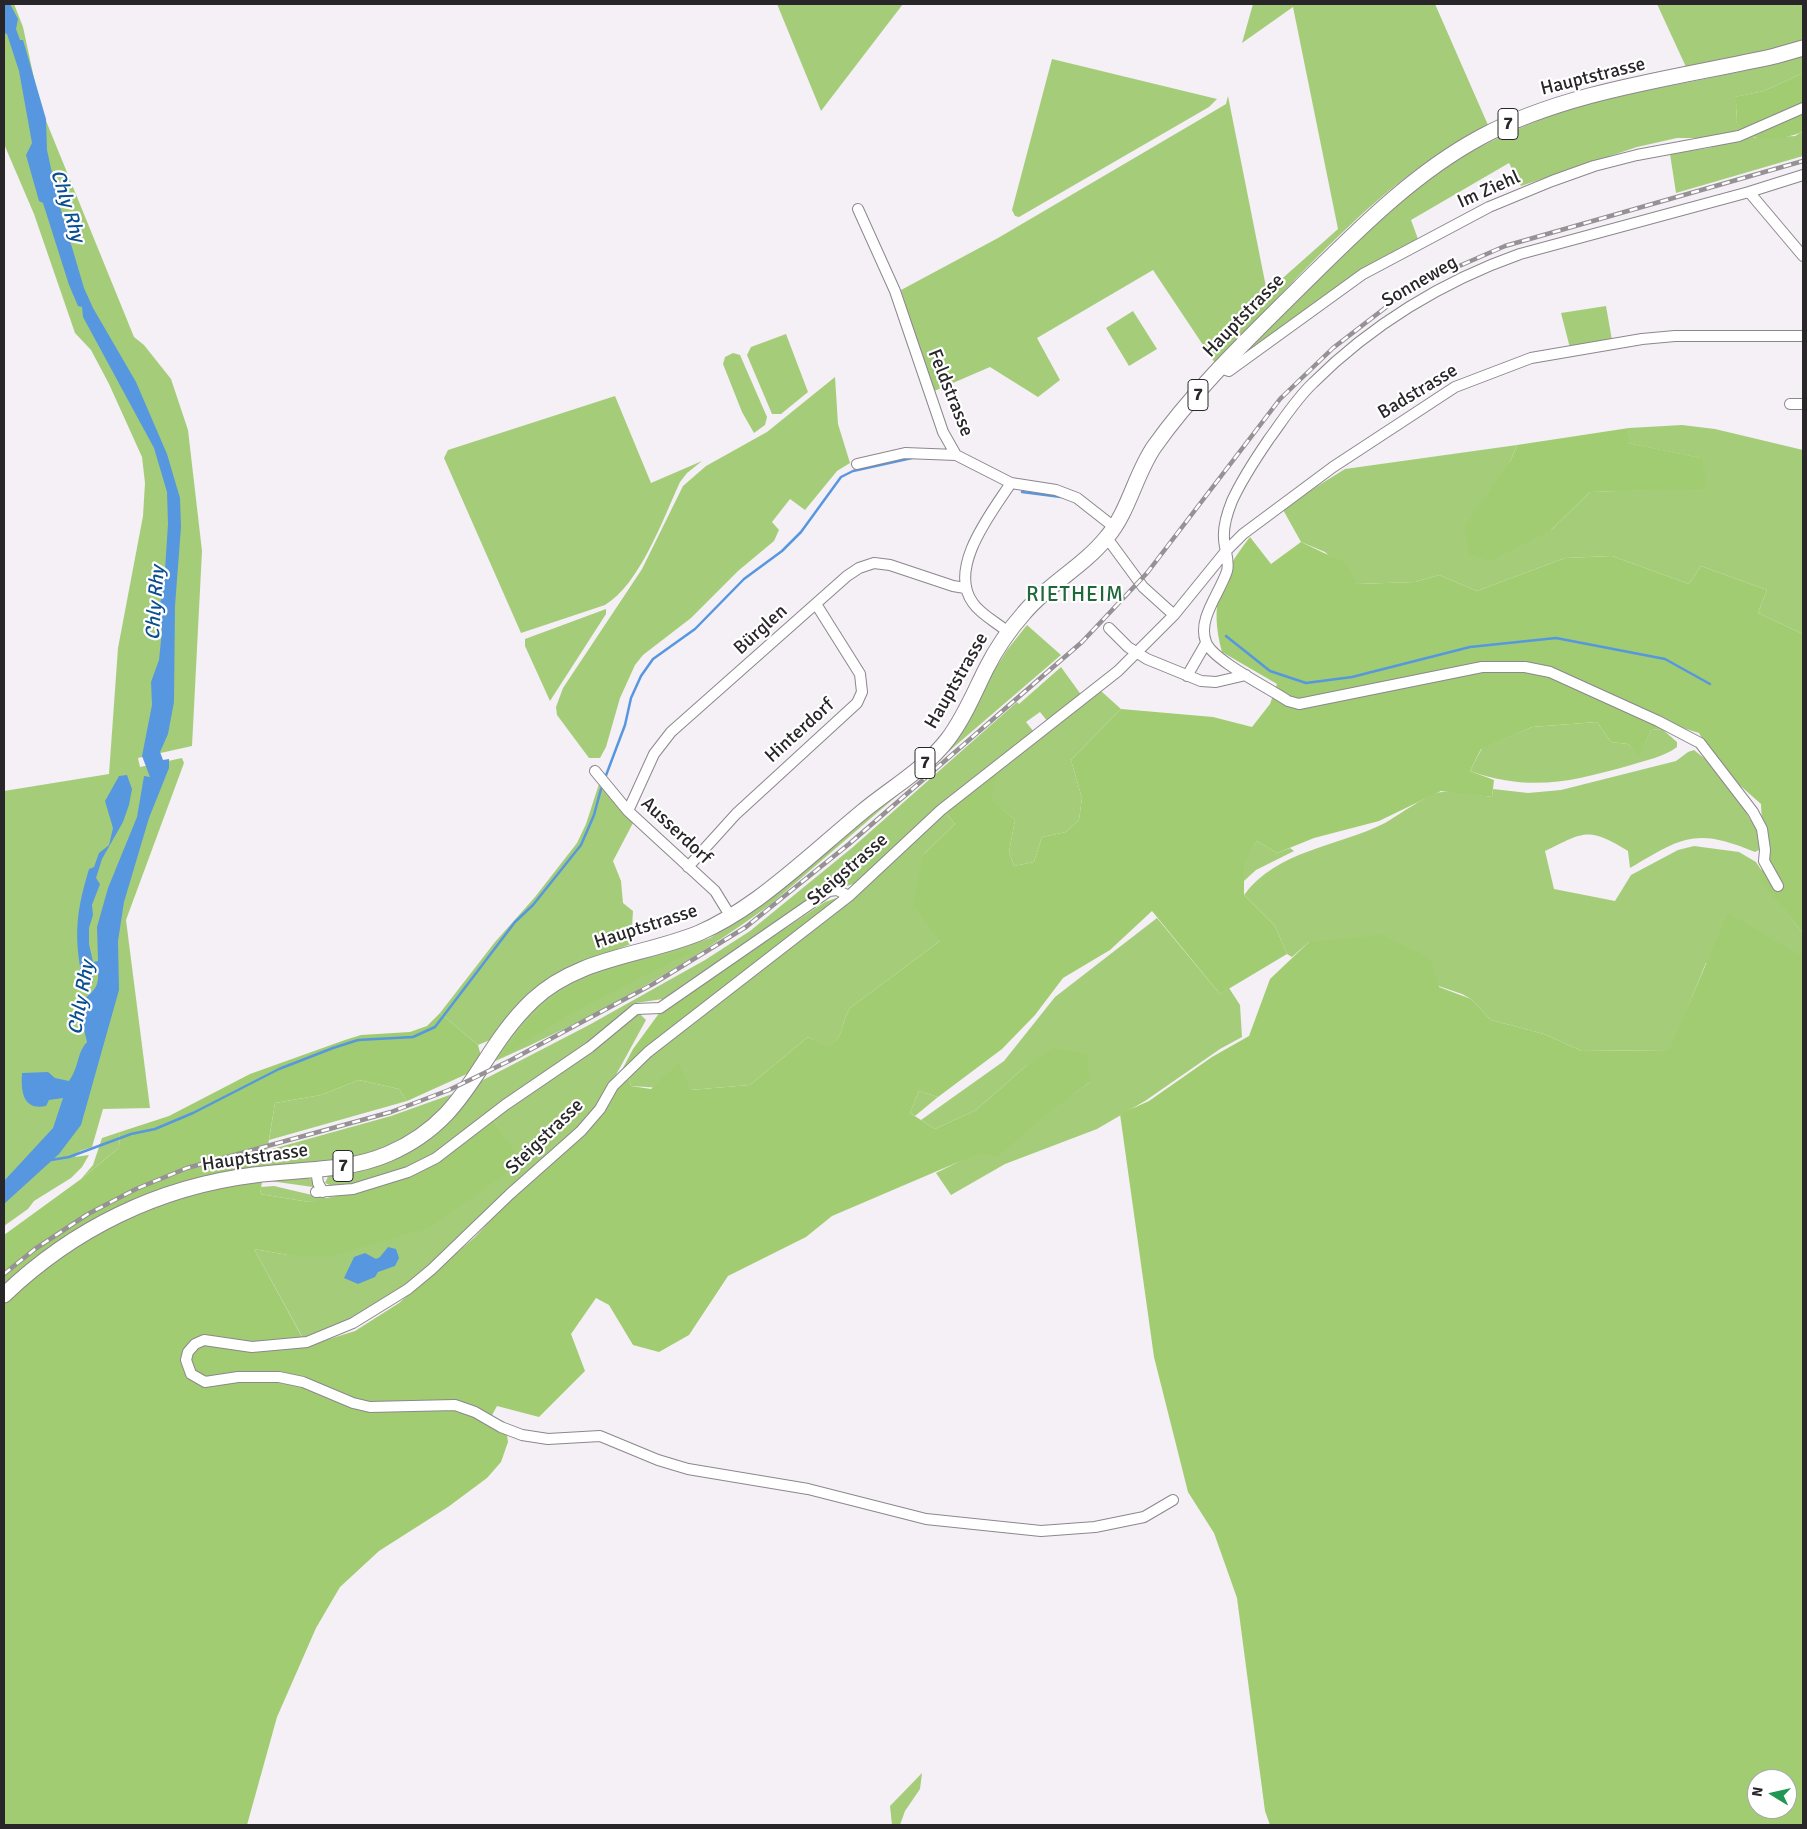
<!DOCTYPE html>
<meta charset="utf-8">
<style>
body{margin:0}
#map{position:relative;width:1807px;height:1829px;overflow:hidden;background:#f5eff6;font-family:Signika,sans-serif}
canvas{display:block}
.frame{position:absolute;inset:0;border:5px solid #282628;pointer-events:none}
.north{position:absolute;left:1747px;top:1769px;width:50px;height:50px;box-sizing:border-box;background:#fff;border:1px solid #a9a8a9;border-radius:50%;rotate:279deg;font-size:14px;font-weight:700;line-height:20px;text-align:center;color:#282628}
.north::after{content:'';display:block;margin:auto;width:18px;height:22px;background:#209753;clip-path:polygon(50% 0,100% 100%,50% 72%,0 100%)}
</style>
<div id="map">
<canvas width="1807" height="1829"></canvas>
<div class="frame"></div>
<div class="north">N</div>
</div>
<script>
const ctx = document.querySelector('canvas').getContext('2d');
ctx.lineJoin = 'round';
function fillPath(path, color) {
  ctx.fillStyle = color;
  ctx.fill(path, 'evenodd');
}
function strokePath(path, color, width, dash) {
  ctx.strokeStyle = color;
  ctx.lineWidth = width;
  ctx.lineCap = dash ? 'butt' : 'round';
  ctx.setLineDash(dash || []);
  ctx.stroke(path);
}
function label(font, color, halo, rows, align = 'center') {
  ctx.font = font + ' Signika,sans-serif';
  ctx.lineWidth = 4.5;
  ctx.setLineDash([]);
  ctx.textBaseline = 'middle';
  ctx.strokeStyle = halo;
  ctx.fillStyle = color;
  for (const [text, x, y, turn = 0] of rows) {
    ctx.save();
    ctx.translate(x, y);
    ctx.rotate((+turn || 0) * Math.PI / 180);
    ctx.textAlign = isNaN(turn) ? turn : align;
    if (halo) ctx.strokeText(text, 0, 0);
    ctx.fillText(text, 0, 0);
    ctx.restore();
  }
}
fillPath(new Path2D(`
 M4,4H14L23,27L40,106L134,337L144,345L171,379L188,430L202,551L192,746L138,758L140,767L182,758L184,763L126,920L150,1108L103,1109L92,1147L80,1151L75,1157L89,1155L82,1167L71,1178L34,1201L28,1209L4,1226V791L109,774L118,648L143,516L145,483L142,457L109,384L91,350L75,333L34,214L4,144Z
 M777,4H903L821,111Z
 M1253,4H1435L1488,125C1382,177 1297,280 1215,363L1153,270L1037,338L1060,380L1038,397L990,367L932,392L901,290L998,238L1194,123L1226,104L1228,96L1267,292L1338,229L1293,7L1242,43Z
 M1657,4H1803V41L1756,54L1686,67Z
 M1803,55V73L1764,91L1735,97L1737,107L1736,121L1744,131L1710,138H1677L1637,147L1521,186L1509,163L1411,220L1418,239C1351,277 1295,318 1234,364C1267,329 1301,296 1335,262C1369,230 1402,196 1441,170C1474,148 1515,129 1553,115C1634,87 1722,81 1803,55Z
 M1052,59L1217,99L1209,107L1019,217L1015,216L1012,210Z
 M1803,131V156L1676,193L1670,154L1709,148L1751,135L1755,138L1795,136Z
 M1606,306L1612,340L1570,348L1561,313Z
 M1133,311L1157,349L1129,366L1106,328Z
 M786,334L808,392L781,414H772L747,355L751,347Z
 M733,353L740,355L767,417L765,425L754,433L742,412L723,364L725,357Z
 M835,377L838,424L850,463L837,471L805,510L790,499L772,522L779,530L774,541L738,571L691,618L643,655L635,665L620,698L606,747L600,758H589L557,715L556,707L563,688L642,569L683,486L706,466L767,432Z
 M615,396L651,483L702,461L687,473L680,482C663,519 640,584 605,605L521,633L444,458L448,450Z
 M1682,425L1715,429L1803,450V634L1758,613L1767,590L1701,566L1689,584L1612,556L1565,558L1477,591L1439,575L1415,582L1357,584L1325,552L1301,542L1282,508L1345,469L1517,445L1510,462L1551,530L1590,492L1706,488L1700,458L1627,443L1629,428Z
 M606,609V614L550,701L525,646V639Z
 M1027,625L1061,655L771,904C685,967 589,1020 491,1063L520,1023L539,1003L562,985L586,973L684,947L710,938L767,902L942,755L1007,650Z
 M1061,667L1082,696L1048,722L1040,712L1026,722L1034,732L860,882L840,888L673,994L663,999L636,1003L618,1021L435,1154C411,1166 349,1197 325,1183L329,1174L380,1164L413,1149L434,1136L460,1110L479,1082L589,1025L705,960L750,931L853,847L1017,702L1019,704Z
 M1101,691L1121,709L1071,760L1082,798L1079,820L1066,832L1042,837L1034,862L1014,866L1009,852L1015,820L990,799L1000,767Z
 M1597,722L1611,742L1628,744L1640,755L1651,730L1662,729L1677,742V747C1664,757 1646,760 1631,765C1571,782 1530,792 1470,771L1482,748L1532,727Z
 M1694,750L1709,762L1734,791L1750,819L1757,826L1761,846L1759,850L1755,852C1696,827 1682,837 1630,868L1628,851C1588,826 1584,832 1545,851L1554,889L1615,901L1631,875L1678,850L1694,846L1739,852L1756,862L1762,871L1760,880L1803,933V949L1800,955L1706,963L1670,1050L1582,1051L1544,1034L1491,1020L1471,999L1462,994L1309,942L1292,957L1287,954L1275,926L1244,895C1277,850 1337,847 1385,823C1397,816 1431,792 1442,792C1458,790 1476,795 1492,797L1493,789L1528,793L1561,790L1676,761L1688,752Z
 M599,784L633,823L613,861L621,881L623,903L633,911L631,944L579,964L495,1038L478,1045L440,1013L495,942L535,897L577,843L586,824Z
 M945,812L955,824L924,854L940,941L850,1008C840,1025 845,1035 829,1049L808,1037L750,1085L690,1090L631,1086L627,1069L842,908Z
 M1257,841L1277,853L1290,848L1294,851L1256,870L1244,881L1243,863Z
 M1157,918L1220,994L1229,988L1240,1005L1242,1037L1220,1049L1145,1101L1097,1129L1005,1164L951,1195L936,1173C990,1147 1041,1117 1090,1082L1027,1065L976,1110L935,1129L921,1120L1004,1061L1055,997Z
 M640,1014L646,1020L599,1106L577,1133L431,1267L354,1321L304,1340L254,1249L288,1255L514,1153L494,1120L507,1108L636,1015Z
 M359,1080L399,1089L407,1101L269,1140L275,1103L321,1095Z
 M919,1091L938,1097L915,1116L910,1113Z
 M458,1092L431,1123L375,1153L333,1162L255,1166L189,1172L391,1116Z
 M120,1132L119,1148L81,1179L93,1165L102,1138Z
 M304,1176L313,1180V1187L270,1181Z
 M274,1186L329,1199L309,1202L260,1194L261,1187Z
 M922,1773L920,1789L905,1811L900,1825H892L890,1806Z`), '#a5cd79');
fillPath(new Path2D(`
 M1803,73V131C1794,137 1768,141 1757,138C1749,136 1740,128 1736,121L1737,107L1734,97L1764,91Z
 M1629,428L1628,443L1701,458L1707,489L1590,492L1551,530L1489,561L1469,554L1465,526L1510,462L1517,445Z
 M1250,537L1271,564L1301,542L1347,564L1357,584L1415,582L1439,575L1477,591L1565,558L1612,556L1689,584L1701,566L1767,590L1758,613L1803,634V933L1759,880L1764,860L1761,804L1718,766L1699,733L1664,722L1662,729L1651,730L1640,756L1628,744L1611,742L1597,722L1532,727L1481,749L1470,771L1494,780L1492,797L1441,791L1379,821L1314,838L1277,853L1257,841L1244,863V895L1275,926L1287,954L1220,994L1152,911L1110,950L1063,978L1035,1015L1002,1049L938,1097L919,1091L910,1113L935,1129L976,1110L1027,1065L1053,1048L1087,1054L1090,1082L1050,1111L998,1156L977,1154L832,1216L806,1237L728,1276L689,1335L659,1352L633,1345L609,1305L596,1298L571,1334L585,1371L539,1417L497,1406L491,1417L505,1422L508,1442L501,1462L487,1478L448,1507L379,1551L340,1587L316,1628L277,1717L247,1825H4V1235L81,1179L119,1148L120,1132L169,1116L250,1074L345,1040L361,1035L410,1032L427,1026L440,1013L478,1045L482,1060L469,1073L407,1101L399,1089L359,1080L321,1095L275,1103L260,1194L309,1202L381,1186L410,1176L494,1120L515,1153L508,1172L428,1228L332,1256L288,1255L254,1249L307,1346L355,1331L399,1303L475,1237L509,1201L586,1134L617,1089L623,1068L633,1049L660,1012L825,902L842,896L627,1069L631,1086L651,1089L679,1063L690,1090L750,1085L808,1037L829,1048C845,1035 840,1025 850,1008L940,941L913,905L924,854L955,824L945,812L1000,767L991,799L1015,820L1009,852L1014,866L1034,862L1042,837L1066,832L1079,820L1082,798L1071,760L1121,709L1213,717L1252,727L1270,704L1277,684L1222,652C1209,604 1220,575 1250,537Z
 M1728,913L1799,955L1803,949V1825H1270L1265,1811L1237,1598L1214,1533L1188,1492L1154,1357L1120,1114L1149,1101L1212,1057L1249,1036L1270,979L1309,942L1382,935L1430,958L1439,987L1471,999L1491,1020L1544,1034L1582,1051L1669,1050ZM1757,1779H1787V1809H1757Z
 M687,950L693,951L566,1016L498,1059C517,1034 537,1008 564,991C599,968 647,960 687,950Z`), '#a1cc71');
fillPath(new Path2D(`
 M4,4H10L18,19L16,29L20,40H23L46,119L47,150L58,200L84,288L93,308L136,382L167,454L180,498L181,527L175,606L174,702L168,734L160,752L163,760L169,759V768L149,818L124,902L118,941L119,990L81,1125L59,1154L4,1204V1181L53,1128L63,1098L49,1100L46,1106C22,1111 21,1090 22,1073L48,1072L55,1078L69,1081C79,1067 77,1052 87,1042L83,1025L85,998C96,990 99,984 98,971L93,972V982L85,992C74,942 74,918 89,869L94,867L99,853L109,845L113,828L105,801L119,776L127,775L132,789L129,805L123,822L102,859L96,878L100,884L92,905L93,915L89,928V944L93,962L98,961L97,927L108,888L137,817L144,776L150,777L142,756L152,705L151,682L159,660L162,630L159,608L164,585L168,524L167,492L154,448L83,317L82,307L78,306L69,285L43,203L39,201L26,155L32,143L19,71L7,34L4,33Z
 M388,1247L396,1249L399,1258L395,1266L378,1272L375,1277L358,1284L344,1278L354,1257L365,1253L376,1259L380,1257Z`), '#5797e0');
strokePath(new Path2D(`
 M1022,492L1061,497
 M1226,636L1270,671L1306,683L1352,677L1470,647L1556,638L1665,659L1710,684
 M605,778L625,725L631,698L641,676L653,659L695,629L744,579L782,551L801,532L841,477L853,471L912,458
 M51,1160L69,1157L131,1134L155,1129L193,1113L279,1069L333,1048L358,1040L413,1037L435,1027L515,922L533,905L581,845L594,815L601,789`), '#5797e0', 2.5);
const minor = new Path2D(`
 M1749,192L1803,256
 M858,209L895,291L943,432L956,455L1011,483L1056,490L1077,498L1114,527
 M1220,368L1229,371L1363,274L1489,207L1552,181L1594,166L1637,155L1739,136L1803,108
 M1790,404H1803
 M857,464L905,453L956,455
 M1107,538L1143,587L1174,615
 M1109,628L1128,647L1147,659L1201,681L1216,682L1246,675
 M1009,633C998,623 981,615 973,603C947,568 992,512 1011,483
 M1187,676L1206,643
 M595,771L628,811L715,891L731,917
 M628,811L654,754L671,732L847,576L859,568L874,563L890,565L953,586L965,588
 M688,867L736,814L857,703L862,692L860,674L816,604
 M1778,886L1764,861L1765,850L1762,829L1753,812L1700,743L1658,721L1550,672L1525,667H1482L1299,704L1288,701C1271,689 1212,660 1206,642C1197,619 1220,593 1227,571C1230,560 1224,549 1224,538C1223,526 1228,511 1232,501C1242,479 1256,458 1269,439C1283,420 1296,399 1313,383C1371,325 1443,281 1520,254L1749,192L1803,175
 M316,1169L318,1183L323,1192
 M316,1192L353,1189L408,1172L436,1158L505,1105L590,1047L636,1009L660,1008L829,891L837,890L849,896
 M1173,1500L1144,1517L1095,1527L1041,1531L926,1519L808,1489L688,1469L658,1460L600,1436L548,1439L522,1435L501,1427L475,1412L455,1405L370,1407L353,1403L303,1382L279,1377H238L205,1382L191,1374L186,1360L188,1352L195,1344L204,1340L252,1347L307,1342L353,1323L408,1289L432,1269L510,1194L581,1131L600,1109L613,1086L648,1052L849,896L941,810L1118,671L1174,615L1226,551L1243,534L1333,467L1455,387L1531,358L1642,339L1675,336H1803`);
const primary = new Path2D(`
 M4,1295C73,1229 158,1187 254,1175C298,1169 346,1172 388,1154C471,1118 475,1055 533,1000C579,957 643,956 699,933C720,924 739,912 757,899C794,872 827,841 862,812C891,788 925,769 948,739C964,718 974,693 986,669C996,649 1009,630 1024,613C1048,584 1083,567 1107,537C1129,511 1135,475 1154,447C1195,389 1249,338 1299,288C1355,233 1412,174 1481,137C1569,90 1678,78 1775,56L1803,48`);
strokePath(minor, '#8c878d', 12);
strokePath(primary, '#8c878d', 17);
strokePath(minor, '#fff', 10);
strokePath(primary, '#fff', 15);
const rail = new Path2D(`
 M4,1274L35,1249L88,1214L136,1189L187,1168L391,1112L449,1090L511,1060L653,984L746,927L849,844L1082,642L1147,573L1280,399L1333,348L1398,298L1434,277L1505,246L1803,161`);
strokePath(rail, '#959195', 4.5);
strokePath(rail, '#fff', 2.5, [8]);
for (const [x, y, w] of [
 [1508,124,20],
 [1198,395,20],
 [925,763,20],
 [343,1166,20]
]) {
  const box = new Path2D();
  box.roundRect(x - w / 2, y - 15.5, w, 31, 4);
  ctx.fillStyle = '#fff';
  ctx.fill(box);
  strokePath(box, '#282628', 1);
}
label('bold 18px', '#282628', null, [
 ["7",1508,124],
 ["7",1198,395],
 ["7",925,763],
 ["7",343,1166]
]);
label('19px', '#282628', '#fff', [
 ["Hauptstrasse",1593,77,-14],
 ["Im Ziehl",1489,190,-24],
 ["Sonneweg",1420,282,-30],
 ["Hauptstrasse",1244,316,-46],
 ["Badstrasse",1418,392,-31],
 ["Feldstrasse",950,393,68],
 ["Bürglen",761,630,-42],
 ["Hauptstrasse",957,681,-60],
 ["Hinterdorf",800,731,-42],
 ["Ausserdorf",676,831,43],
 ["Steigstrasse",848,870,-41],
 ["Hauptstrasse",646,927,-18],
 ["Steigstrasse",545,1137,-44],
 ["Hauptstrasse",255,1158,-8]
]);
label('italic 20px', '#084e91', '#fff', [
 ["Chly Rhy",67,206,73],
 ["Chly Rhy",156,603,-86],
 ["Chly Rhy",82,998,-80]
]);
ctx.letterSpacing = '1px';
label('21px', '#20673b', '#fff', [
 ["RIETHEIM",1075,595]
]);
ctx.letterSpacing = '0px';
</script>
